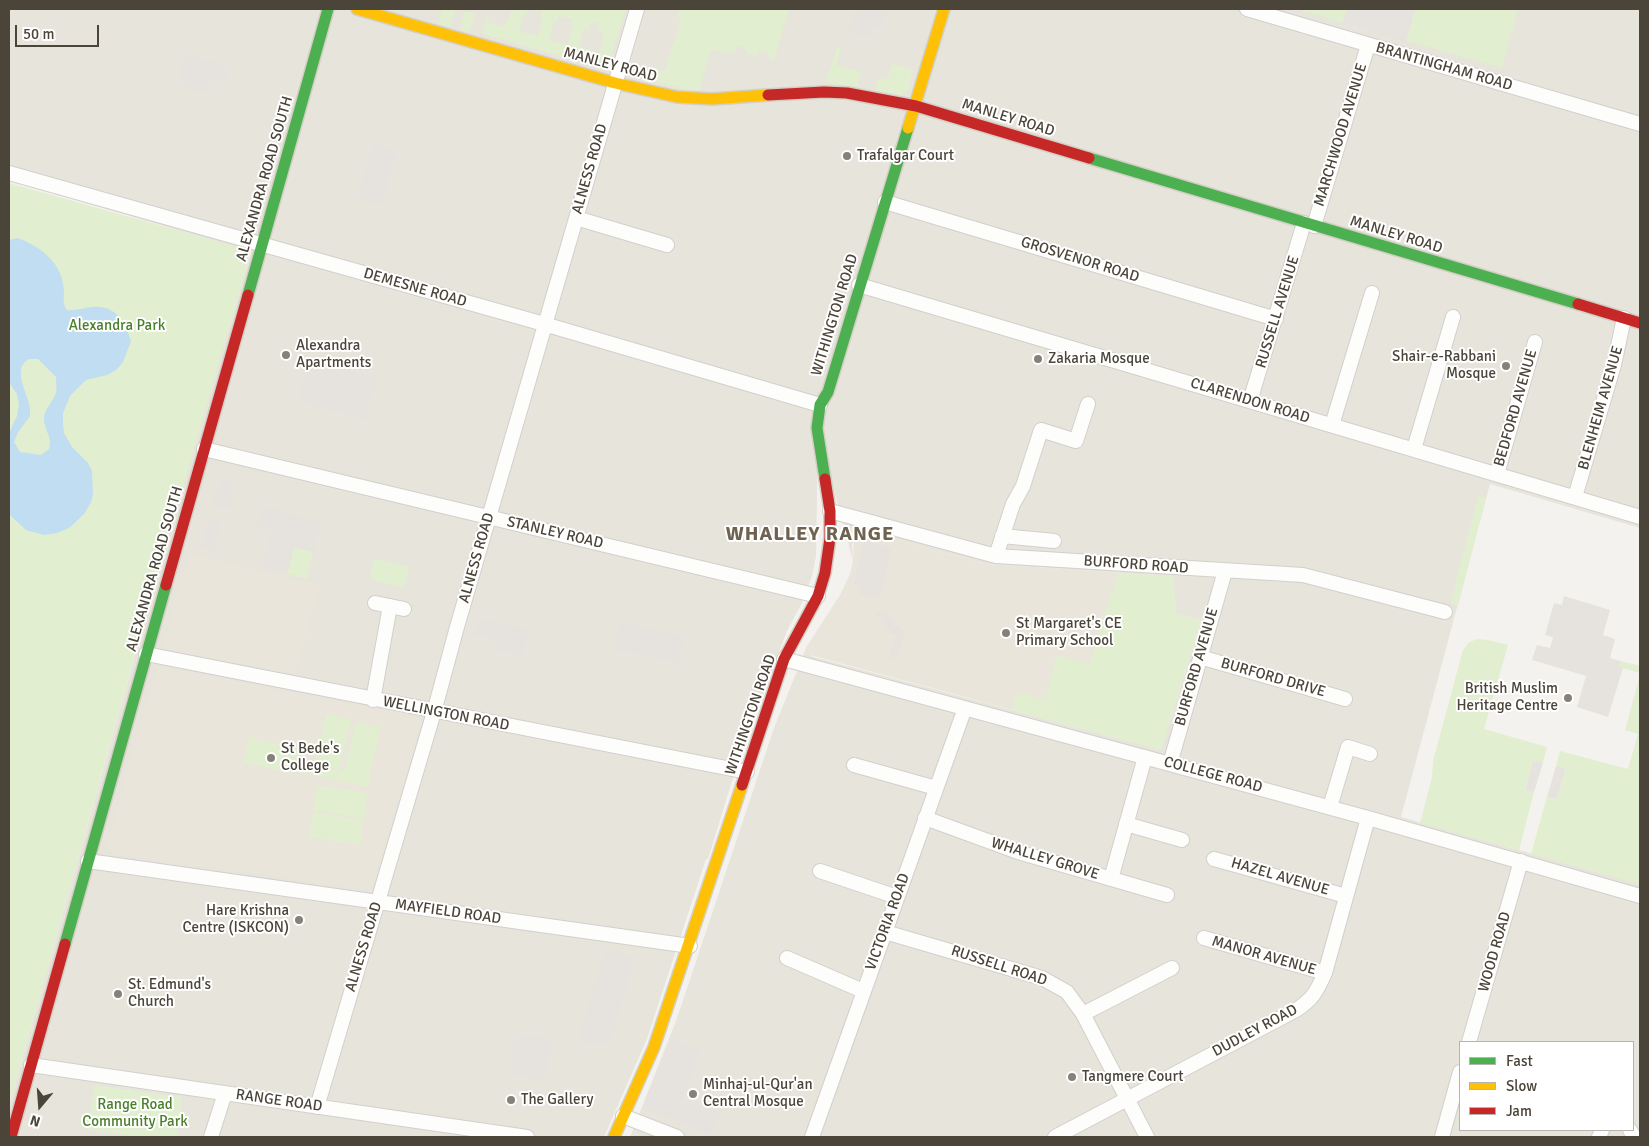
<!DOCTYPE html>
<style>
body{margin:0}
#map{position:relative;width:1649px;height:1146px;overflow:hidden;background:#f4f2ee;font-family:Signika,sans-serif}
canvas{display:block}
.frame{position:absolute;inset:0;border:10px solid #4b4439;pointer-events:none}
.legend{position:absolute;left:1459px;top:1041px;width:175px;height:90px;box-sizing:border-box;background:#fff;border:1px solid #b7b4b0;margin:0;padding:6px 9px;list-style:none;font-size:15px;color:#4b4439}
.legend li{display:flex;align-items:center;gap:10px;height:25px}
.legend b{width:25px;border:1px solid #b7b4b0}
.north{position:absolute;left:15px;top:1081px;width:50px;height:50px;-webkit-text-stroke:4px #fff;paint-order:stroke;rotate:198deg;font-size:14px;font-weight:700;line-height:20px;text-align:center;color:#4b4439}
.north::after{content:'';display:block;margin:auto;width:18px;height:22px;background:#4b4439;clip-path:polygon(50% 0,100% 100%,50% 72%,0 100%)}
.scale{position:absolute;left:15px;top:25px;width:84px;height:22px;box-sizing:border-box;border:2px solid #4b4439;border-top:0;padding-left:6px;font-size:15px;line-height:18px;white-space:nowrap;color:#4b4439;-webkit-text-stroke:4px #fff;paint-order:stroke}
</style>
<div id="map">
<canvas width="1649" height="1146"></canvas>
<div class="frame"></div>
<ul class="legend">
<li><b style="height:6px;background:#4caf50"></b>Fast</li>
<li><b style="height:6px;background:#ffc107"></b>Slow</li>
<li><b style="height:6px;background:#c62828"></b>Jam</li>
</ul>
<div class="north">N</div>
<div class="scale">50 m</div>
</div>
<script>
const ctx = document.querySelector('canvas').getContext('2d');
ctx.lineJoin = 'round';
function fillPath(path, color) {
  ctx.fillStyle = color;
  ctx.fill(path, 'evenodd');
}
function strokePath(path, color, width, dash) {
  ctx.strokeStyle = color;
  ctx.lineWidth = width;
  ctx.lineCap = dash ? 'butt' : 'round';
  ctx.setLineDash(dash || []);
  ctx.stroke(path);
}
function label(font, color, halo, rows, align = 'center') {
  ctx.font = font + ' Signika,sans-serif';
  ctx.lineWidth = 4;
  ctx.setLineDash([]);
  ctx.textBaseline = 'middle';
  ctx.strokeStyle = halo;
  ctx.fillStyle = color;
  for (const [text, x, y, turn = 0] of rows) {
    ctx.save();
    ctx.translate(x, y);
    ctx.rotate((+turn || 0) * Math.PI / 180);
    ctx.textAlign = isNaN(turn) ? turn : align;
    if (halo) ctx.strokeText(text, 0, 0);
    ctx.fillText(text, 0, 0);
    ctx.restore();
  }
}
fillPath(new Path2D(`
 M9,9H1640V528L1490,484L1401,817L1640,884V1137H630L676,1021L774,728L807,646V649L810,655L814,657L1161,750L1201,621L1176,613L1173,576L986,564L864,531L852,544L853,561L818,431L816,556L812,576L802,603L787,631L740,755L708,859H706L647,1039L604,1137H9V1106L195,441L251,252L9,180ZM1460,1042H1633V1130H1460Z`), '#e7e4dc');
fillPath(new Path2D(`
 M864,531L986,564L1173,576L1176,613L1201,620L1161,750L810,655L807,652V646L840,595L850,574L853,561L854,536L857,532Z
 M189,553L320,585L295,674L162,649Z
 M157,666L422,718L372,888L368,890L113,854L107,846Z`), '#eae5da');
fillPath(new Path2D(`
 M442,9H456L450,27L438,24Z
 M512,9H528L527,13H524L519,31L537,36L543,18L540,17L542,11L536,9H626L607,69L483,34L487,13H490L487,22L504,27L507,18L509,19ZM559,16L572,19L570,26L573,27L567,45L549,40L554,22H557ZM591,22L600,24L598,31L604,35L599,53L579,47L584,29L588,30Z
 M679,9L685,10L789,9L774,61L768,58L769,53L759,51L757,56L746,53L747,49L737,46L735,53L726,51L725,53L711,49L699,91L683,89L645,79L648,66L665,71L681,19L677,17Z
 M1296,9H1347L1343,23Z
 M1415,9H1518L1502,68L1406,41Z
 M465,11L475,14L470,32L460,30Z
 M837,47L841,48L836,65L861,72L857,87L826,82Z
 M892,64L913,70L908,91L902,95L875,90L878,78L887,80Z
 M9,183L251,251L139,640L9,1106Z
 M1478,496L1486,498L1458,606L1450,604Z
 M294,547L313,552L307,579L287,574Z
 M377,559L407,566L409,570L405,585L401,587L372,580L370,576L373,561Z
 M1118,573L1173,576L1176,613L1201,620L1161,750L1012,710L1017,692L1045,699L1057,655L1089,664Z
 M1477,639L1488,640L1508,645L1484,729L1547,747L1543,763L1533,760L1525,789L1534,792L1519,850L1420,823L1432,777L1433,761L1463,650L1468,643Z
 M1621,661L1640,666V673L1619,667Z
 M1640,675V884L1531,854L1547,797L1557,799L1566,770L1556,766L1560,751L1628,769L1638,734L1625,730Z
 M326,714L351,720L339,770L314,764Z
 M356,722L381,727L369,776L371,777L368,787L293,771L292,774L243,762L249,737L299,749L296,761L344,771Z
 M317,785L368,793L364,818L313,810Z
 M313,812L363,820L360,845L309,837Z
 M94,1085L182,1097L177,1137H141L88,1130Z`), '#e1eecf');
fillPath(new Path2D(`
 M856,9H887L881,29L873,27L870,37L849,31Z
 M1347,9H1415L1406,41L1343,23Z
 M186,54L231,67L226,83L210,79L206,93L177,85Z
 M373,143L398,150L382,205L357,198Z
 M310,359L377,377L365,420L298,402Z
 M221,479L235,483L228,509L213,504Z
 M262,506L321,522L313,552L294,547L287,574L262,567L272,530L257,526Z
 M209,517L222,521L214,551L201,548Z
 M864,540L892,547L878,599L859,594L861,586L853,584Z
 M1564,596L1610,610L1603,635L1615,639L1610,658L1621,661L1619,667L1623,668L1608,717L1577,707L1586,676L1532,660L1537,645L1550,648L1553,637L1545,635L1554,603L1562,605Z
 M877,610L891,614L889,619L894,621L893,624L899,626V629L905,631L897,659L890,656L896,635L889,633L890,630L886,628L887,625L882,624L884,618L875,616Z
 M477,619L529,629L523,656L495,650L497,640L473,635Z
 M620,621L684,636L678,663L614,649Z
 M1533,760L1543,763L1534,792L1525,790Z
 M1556,766L1566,769L1557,799L1547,797Z
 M606,949L635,958L609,1046L578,1041Z
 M515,1034L552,1040L551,1046L553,1047L552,1056H549L545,1081L509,1075Z
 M672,1039L701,1050L682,1102L705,1111L707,1107L720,1112L711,1135L644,1108L645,1099Z`), '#e6e3df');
fillPath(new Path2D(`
 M18,238C42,248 63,263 64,292C64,300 62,303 67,310C76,311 83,308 92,307C116,305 124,321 131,341L123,362L116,370L107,375L86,380L70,396L63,413V423L64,433L72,447L88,463L92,471L93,494L91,502L84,514L69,528L57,533L44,535L26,530L9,514V433L17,416L19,405L17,394L9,382V240ZM29,359H38L56,377C56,382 57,388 56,393C53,402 44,409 44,419C44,430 53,437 49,449L41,455L20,452L14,442L18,432L30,416C30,412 30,408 29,404C26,390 12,368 29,359Z`), '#c0ddf1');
const street = new Path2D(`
 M1247,9L1640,124
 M9,173L544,324L820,405
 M885,202L1276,319
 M576,218L667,245
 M1314,226L1368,45
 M859,285L1640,517
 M1250,401L1304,223
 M1332,425L1372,293
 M204,449L818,596
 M1414,449L1453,317
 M1497,474L1535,342
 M1575,497L1614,365L1624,318
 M830,511L996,556L1303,575L1445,612
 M1002,536L1054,541
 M996,556L1013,504L1023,486L1041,430L1076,441L1088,404
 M375,603L404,609
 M146,654L747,772
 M1200,657L1345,699
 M784,659L1368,818L1640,896
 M373,700L390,606
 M1170,764L1225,571
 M854,765L936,788
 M1330,807L1348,747L1370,754
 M925,818L1018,852L1167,895
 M1126,824L1182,840
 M1214,859L1346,896
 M88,861L690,946
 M820,871L897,897
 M1111,879L1145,757
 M885,932L1042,978L1067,992L1083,1014L1147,1137
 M1204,938L1325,973
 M787,958L863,991
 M1083,1014L1172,968
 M1469,1042L1521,861
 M31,1065L527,1137
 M317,1107L434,712L457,627L637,9
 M623,1116L677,1137
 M1630,1130L1634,1137
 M211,1137L225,1093
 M812,1137L965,708
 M1055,1137L1296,1010C1313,999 1317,991 1325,973L1368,818
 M1442,1137L1460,1072
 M1599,1137L1602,1130`);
const fast = new Path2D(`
 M1089,158L1578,304
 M248,295L328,9
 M825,479L817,428L820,405L828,392L908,128
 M65,944L166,585`);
const slow = new Path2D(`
 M357,9L615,83L677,97L712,99L768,95
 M908,128L944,9
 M614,1137L654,1047L742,785`);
const jam = new Path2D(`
 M768,95L824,92L847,93L916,106L1089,158
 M1578,304L1640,323
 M166,585L248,295
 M742,785L784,659L818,596L825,573L830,538V511L825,479
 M11,1137L65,944`);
strokePath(street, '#d2d0cb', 16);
strokePath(fast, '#d3cfc5', 14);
strokePath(slow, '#d3cfc5', 14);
strokePath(jam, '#d3cfc5', 14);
strokePath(street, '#fdfdfc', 14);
strokePath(fast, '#4caf50', 11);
strokePath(slow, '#ffc107', 11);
strokePath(jam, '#c62828', 11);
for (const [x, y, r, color] of [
 [847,156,5,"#868178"],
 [286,355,5,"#868178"],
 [1038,359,5,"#868178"],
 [1506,366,5,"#868178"],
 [1006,633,5,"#868178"],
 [1568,698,5,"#868178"],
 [271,758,5,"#868178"],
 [299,920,5,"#868178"],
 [118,994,5,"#868178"],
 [1072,1077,5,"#868178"],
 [693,1094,5,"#868178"],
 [511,1100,5,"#868178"]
]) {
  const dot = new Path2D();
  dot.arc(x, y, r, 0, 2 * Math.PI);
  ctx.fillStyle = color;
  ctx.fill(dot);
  strokePath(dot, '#fff', 2);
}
label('15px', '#4b4439', '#fff', [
 ["MANLEY ROAD",610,65,15],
 ["BRANTINGHAM ROAD",1444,67,16],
 ["MANLEY ROAD",1008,118,17],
 ["MARCHWOOD AVENUE",1341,135,-73],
 ["ALNESS ROAD",590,169,-74],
 ["ALEXANDRA ROAD SOUTH",265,179,-74],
 ["MANLEY ROAD",1396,235,17],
 ["GROSVENOR ROAD",1080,260,17],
 ["DEMESNE ROAD",415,288,16],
 ["RUSSELL AVENUE",1278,312,-73],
 ["WITHINGTON ROAD",835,315,-73],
 ["CLARENDON ROAD",1250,401,17],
 ["BEDFORD AVENUE",1516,408,-74],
 ["BLENHEIM AVENUE",1601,408,-74],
 ["STANLEY ROAD",555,533,13],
 ["ALNESS ROAD",477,558,-74],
 ["BURFORD ROAD",1136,565,4],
 ["ALEXANDRA ROAD SOUTH",155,569,-74],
 ["BURFORD AVENUE",1197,667,-74],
 ["BURFORD DRIVE",1273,678,16],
 ["WELLINGTON ROAD",446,714,11],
 ["WITHINGTON ROAD",751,715,-71],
 ["COLLEGE ROAD",1213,775,15],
 ["WHALLEY GROVE",1045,859,17],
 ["HAZEL AVENUE",1280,877,16],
 ["MAYFIELD ROAD",448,912,8],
 ["VICTORIA ROAD",888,922,-70],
 ["ALNESS ROAD",364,947,-73],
 ["WOOD ROAD",1495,952,-74],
 ["MANOR AVENUE",1264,956,16],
 ["RUSSELL ROAD",999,966,18],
 ["DUDLEY ROAD",1255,1031,-28],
 ["RANGE ROAD",279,1101,8]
]);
label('15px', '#4b4439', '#fff', [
 ["Trafalgar Court",857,156],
 ["Alexandra",296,346],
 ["Apartments",296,363],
 ["Shair-e-Rabbani",1496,357,"right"],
 ["Mosque",1496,374,"right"],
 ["Zakaria Mosque",1048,359],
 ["St Margaret's CE",1016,624],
 ["Primary School",1016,641],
 ["British Muslim",1558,689,"right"],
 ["Heritage Centre",1558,706,"right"],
 ["St Bede's",281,749],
 ["College",281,766],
 ["Hare Krishna",289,911,"right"],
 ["Centre (ISKCON)",289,928,"right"],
 ["St. Edmund's",128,985],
 ["Church",128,1002],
 ["Tangmere Court",1082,1077],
 ["Minhaj-ul-Qur'an",703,1085],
 ["Central Mosque",703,1102],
 ["The Gallery",521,1100]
], 'left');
label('15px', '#4a7f2a', '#fff', [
 ["Alexandra Park",117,326],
 ["Range Road",135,1105],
 ["Community Park",135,1122]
]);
ctx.letterSpacing = '1px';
label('bold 20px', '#6e6250', '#fff', [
 ["WHALLEY RANGE",810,535]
]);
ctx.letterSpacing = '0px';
</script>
